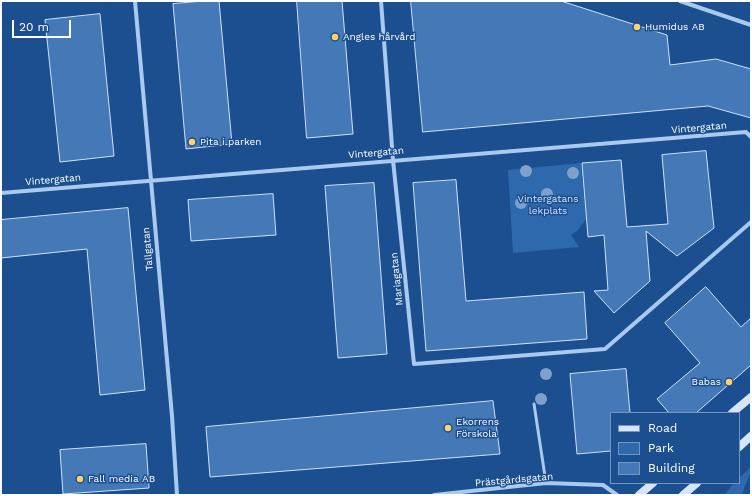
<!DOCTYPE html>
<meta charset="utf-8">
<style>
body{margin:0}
#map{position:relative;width:752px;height:496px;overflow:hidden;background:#1b4f8f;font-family:"Work Sans",sans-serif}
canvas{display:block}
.frame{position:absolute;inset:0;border:2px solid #fff;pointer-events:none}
.legend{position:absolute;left:610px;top:412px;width:130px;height:72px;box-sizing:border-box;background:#1b4f8f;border:1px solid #7695bc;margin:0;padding:5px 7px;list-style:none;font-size:12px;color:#fff}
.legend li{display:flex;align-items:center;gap:8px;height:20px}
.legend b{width:20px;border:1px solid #7695bc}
.scale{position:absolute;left:12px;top:20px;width:59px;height:18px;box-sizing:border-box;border:2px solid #fff;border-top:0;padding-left:5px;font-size:12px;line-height:14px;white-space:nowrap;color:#fff;-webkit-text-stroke:3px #1b4f8f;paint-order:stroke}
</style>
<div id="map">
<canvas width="752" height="496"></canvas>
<div class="frame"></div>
<ul class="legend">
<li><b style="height:5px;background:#d6e6fa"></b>Road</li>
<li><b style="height:11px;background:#2e69ad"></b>Park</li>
<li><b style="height:11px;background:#4478b7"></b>Building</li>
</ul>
<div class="scale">20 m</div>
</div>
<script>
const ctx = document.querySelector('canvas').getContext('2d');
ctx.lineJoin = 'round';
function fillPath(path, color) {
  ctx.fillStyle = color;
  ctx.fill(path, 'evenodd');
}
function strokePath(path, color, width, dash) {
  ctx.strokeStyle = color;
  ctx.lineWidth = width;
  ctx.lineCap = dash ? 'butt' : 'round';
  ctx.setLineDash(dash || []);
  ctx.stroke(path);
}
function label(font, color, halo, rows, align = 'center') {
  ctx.font = font + ' "Work Sans",sans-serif';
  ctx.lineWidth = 3;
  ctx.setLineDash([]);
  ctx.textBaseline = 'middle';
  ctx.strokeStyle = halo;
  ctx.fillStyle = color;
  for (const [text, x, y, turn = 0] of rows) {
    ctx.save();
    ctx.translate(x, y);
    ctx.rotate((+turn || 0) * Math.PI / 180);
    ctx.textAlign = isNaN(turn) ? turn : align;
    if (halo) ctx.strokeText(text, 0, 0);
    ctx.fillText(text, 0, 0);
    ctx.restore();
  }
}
fillPath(new Path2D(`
 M581,163L586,219L578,230L571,235L579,247L513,253L508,170Z
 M751,467C751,477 744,485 742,495H724L734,483H739V478Z`), '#2e69ad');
const building = new Path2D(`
 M204,1H219L232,144L186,149L173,4Z
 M297,1H342L353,134L307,138Z
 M411,1H561L667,35L670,65L716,59L751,69V118L708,106L423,132Z
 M100,14L114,156L60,162L45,20Z
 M706,151L714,228L677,256L646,231L650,281L614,313L594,291L608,290L604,235L588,237L582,163L621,160L627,227L668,224L662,155Z
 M456,180L466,301L584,292L587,339L426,351L413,183Z
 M374,183L387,354L338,358L325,186Z
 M273,194L276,235L191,241L188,200Z
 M128,208L145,390L100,395L87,249L1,258V220Z
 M706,287L741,327L751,318V365L696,413H669L657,399L700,363L665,323Z
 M626,369L630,413H611V451L577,454L570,374Z
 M493,401L500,454L210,477L206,427Z
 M146,444L149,488L63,494L60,450Z`);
fillPath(building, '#4478b7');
strokePath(building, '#cfe3fa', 1);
strokePath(new Path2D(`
 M534,404L546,483`), '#a9c9ee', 3);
strokePath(new Path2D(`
 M135,1L172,416L177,495
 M381,1L393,160L414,364L605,349L751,222
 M680,1L751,25
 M1,193L746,132L751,137
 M434,495L546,483L603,485L617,495`), '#a9c9ee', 4);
strokePath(new Path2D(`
 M732,413L751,397
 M739,447L751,436
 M639,495L653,483
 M683,495L697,483`), '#d6e6fa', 8);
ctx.fillStyle = '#7ea0ca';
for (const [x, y] of [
 [526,171],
 [573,173],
 [547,194],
 [521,203],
 [546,374],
 [541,399]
]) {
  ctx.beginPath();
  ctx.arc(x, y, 6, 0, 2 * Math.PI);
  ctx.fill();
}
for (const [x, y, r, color] of [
 [637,27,4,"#ffd166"],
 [335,37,4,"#ffd166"],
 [192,142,4,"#ffd166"],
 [729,382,4,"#ffd166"],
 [448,428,4,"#ffd166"],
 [80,479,4,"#ffd166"]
]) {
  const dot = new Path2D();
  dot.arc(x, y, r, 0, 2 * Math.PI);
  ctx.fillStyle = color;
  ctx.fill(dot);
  strokePath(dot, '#1b4f8f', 1.5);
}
label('10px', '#fff', '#1b4f8f', [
 ["Humidus AB",645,27],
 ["Angles hårvård",343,37],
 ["Pita i parken",200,142],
 ["Babas",721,382,"right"],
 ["Ekorrens",456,422],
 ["Förskola",456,434],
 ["Fall media AB",88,479]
], 'left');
label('10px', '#fff', '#1b4f8f', [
 ["Vintergatan",699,128,-5],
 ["Vintergatan",376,153,-5],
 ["Vintergatan",53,180,-5],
 ["Tallgatan",148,249,-95],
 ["Mariagatan",397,279,-96],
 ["Prästgårdsgatan",514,480,-5]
]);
label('10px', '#cfe3fa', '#1b4f8f', [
 ["Vintergatans",548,199],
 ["lekplats",548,211]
]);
</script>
